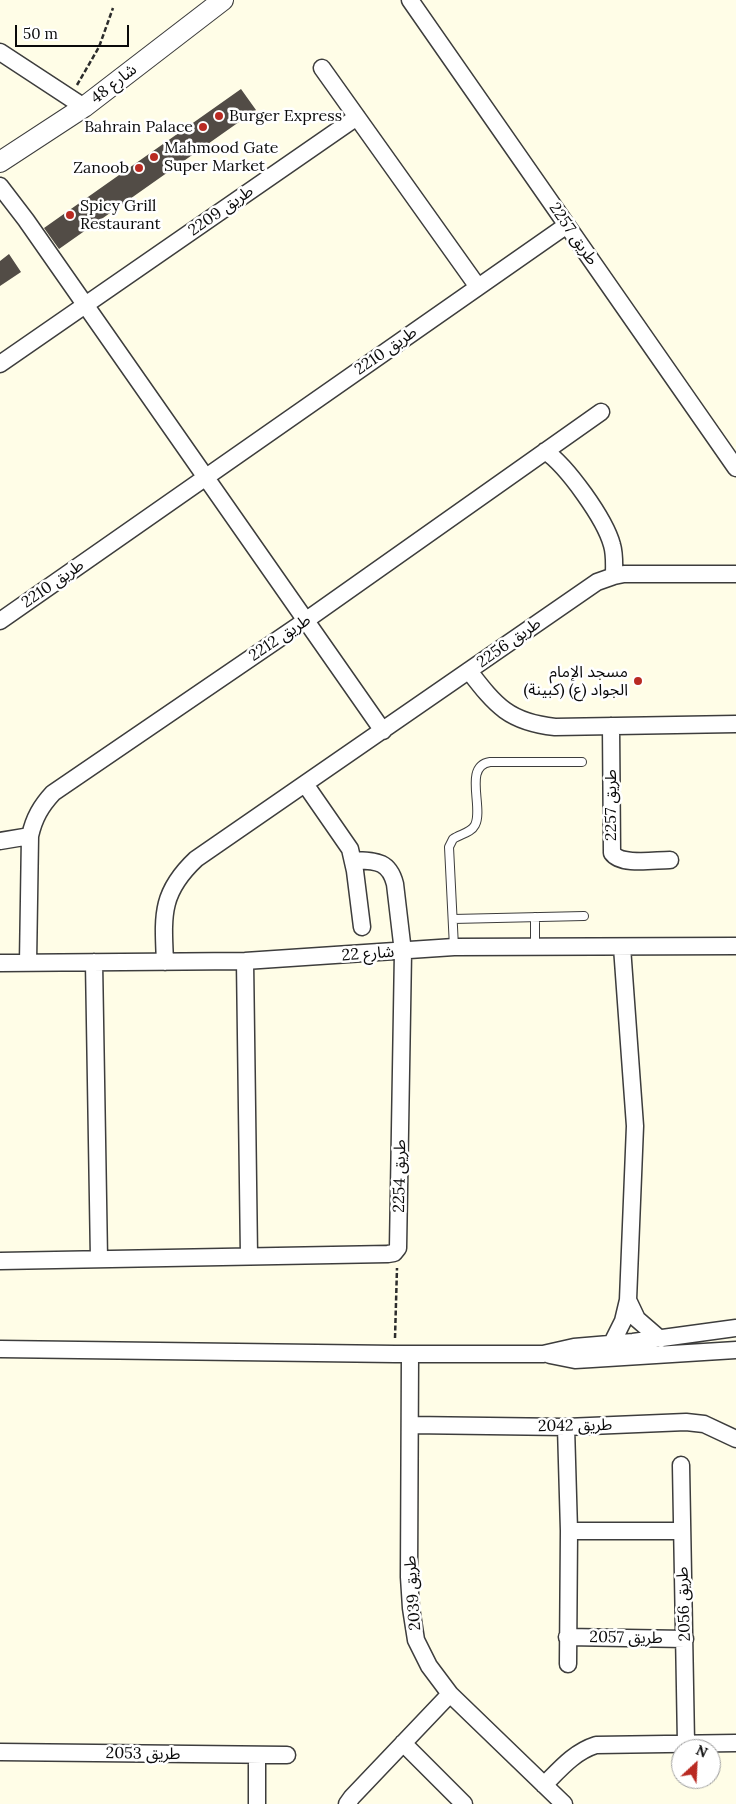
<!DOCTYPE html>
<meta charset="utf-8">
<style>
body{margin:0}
#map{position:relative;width:736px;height:1804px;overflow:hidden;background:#fffde7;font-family:Lora,serif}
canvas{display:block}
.north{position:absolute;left:671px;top:1739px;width:50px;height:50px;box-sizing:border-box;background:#fff;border:1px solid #9d9d9d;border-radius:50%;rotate:25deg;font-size:14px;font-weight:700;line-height:20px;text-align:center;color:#0a0a0a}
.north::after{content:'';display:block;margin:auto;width:18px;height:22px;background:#b92a22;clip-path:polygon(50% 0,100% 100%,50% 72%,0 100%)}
.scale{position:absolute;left:15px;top:25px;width:114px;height:22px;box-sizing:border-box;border:2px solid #0a0a0a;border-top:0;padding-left:6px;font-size:15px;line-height:18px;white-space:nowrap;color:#0a0a0a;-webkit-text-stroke:4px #fff;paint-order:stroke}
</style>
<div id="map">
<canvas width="736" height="1804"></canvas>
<div class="north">N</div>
<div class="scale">50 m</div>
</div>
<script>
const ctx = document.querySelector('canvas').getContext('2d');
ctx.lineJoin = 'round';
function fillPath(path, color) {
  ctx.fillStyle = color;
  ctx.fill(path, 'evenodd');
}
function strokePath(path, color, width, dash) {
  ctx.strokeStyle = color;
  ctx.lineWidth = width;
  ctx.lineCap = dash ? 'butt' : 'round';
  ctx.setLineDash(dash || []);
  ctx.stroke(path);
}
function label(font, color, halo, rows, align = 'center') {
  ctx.font = font + ' Lora,"Noto Sans Arabic",serif';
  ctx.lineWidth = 5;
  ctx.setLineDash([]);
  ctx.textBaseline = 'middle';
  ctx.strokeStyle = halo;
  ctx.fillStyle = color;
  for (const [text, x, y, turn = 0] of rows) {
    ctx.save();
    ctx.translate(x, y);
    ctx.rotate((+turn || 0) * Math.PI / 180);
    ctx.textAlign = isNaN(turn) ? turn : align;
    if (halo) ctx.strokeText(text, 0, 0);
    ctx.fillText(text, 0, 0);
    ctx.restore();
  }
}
fillPath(new Path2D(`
 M241,89L256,110L59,249L44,228Z
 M9,254L21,272L0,286V261Z`), '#524c46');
const service = new Path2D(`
 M453,919L584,916
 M454,947L449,847L453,839C460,834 471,833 475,825C484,808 463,766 490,762H582
 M535,947V917`);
const minor = new Path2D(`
 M410,0L736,468
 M0,52L84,107
 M322,68L478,287
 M0,186L26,220L383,731
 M0,364L357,117
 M545,451C567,466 605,519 612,545C615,555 614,565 614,576
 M0,621L567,225
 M469,671C496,706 509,722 555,727L736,724
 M611,726L612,853C621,866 654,860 670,860
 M305,784L350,849L355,871L362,927
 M0,841L30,836
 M245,961L249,1256
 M94,962L99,1259
 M165,962C163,916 160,893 196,859L597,582L614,576L624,574H736
 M0,963L245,961L454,947L736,946
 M28,963L30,836C34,818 41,806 53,793L305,621L601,412
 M0,1261L388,1254L394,1253L398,1248L403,952L395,884C389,860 375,861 354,860
 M628,1300L637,1319L660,1339
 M611,1345L623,1321L628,1300L635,1126L622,947
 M0,1349L395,1354H543L574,1347L633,1342L736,1328
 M410,1354L409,1577L411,1608L416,1640L429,1666L450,1694L564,1804
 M550,1355L575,1360L592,1359L736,1350
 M410,1425L566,1427L686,1422L704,1424L736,1439
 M566,1427L569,1531L568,1664
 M681,1465L686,1743
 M569,1531H682
 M567,1637L685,1639
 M403,1743L464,1804
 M0,1752L287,1755
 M544,1785C560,1769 574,1752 596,1745L736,1743
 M257,1804V1755
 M347,1804L352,1797L450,1694`);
const tertiary = new Path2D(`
 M0,162L84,107L223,0`);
strokePath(service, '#3d3d3d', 10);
strokePath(minor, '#3d3d3d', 19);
strokePath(tertiary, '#3d3d3d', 22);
strokePath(new Path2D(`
 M77,85L99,47L113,8
 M395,1338L397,1268`), '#2c2c2c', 2.5, [5, 2.5]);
strokePath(service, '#fff', 8);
strokePath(minor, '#fff', 16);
strokePath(tertiary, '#fff', 20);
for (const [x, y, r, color] of [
 [219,116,5,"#b92a22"],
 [203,127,5,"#b92a22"],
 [154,157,5,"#b92a22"],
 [139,168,5,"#b92a22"],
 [70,215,5,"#b92a22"],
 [638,681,5,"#b92a22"]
]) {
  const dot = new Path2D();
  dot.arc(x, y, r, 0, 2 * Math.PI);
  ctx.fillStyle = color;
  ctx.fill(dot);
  strokePath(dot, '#fff', 2);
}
label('16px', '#0a0a0a', '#fff', [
 ["شارع 48",114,84,-38],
 ["طريق 2209",221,211,-35],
 ["طريق 2257",573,234,55],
 ["طريق 2210",386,351,-35],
 ["طريق 2210",53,584,-35],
 ["طريق 2212",280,638,-34],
 ["طريق 2256",509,643,-35],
 ["طريق 2257",611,805,-90],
 ["شارع 22",368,954,-4],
 ["طريق 2254",400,1176,-89],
 ["طريق 2042",575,1426,-1],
 ["طريق 2039",413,1593,-94],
 ["طريق 2056",684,1604,-92],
 ["طريق 2057",626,1638,1],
 ["طريق 2053",143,1754,1]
]);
label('16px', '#0a0a0a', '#fff', [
 ["Burger Express",229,116],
 ["Bahrain Palace",193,127,"right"],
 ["Mahmood Gate",164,148],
 ["Super Market",164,166],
 ["Zanoob",129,168,"right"],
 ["Spicy Grill",80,206],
 ["Restaurant",80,224],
 ["مسجد الإمام",628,672,"right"],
 ["الجواد (ع) (كبينة)",628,690,"right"]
], 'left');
</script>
